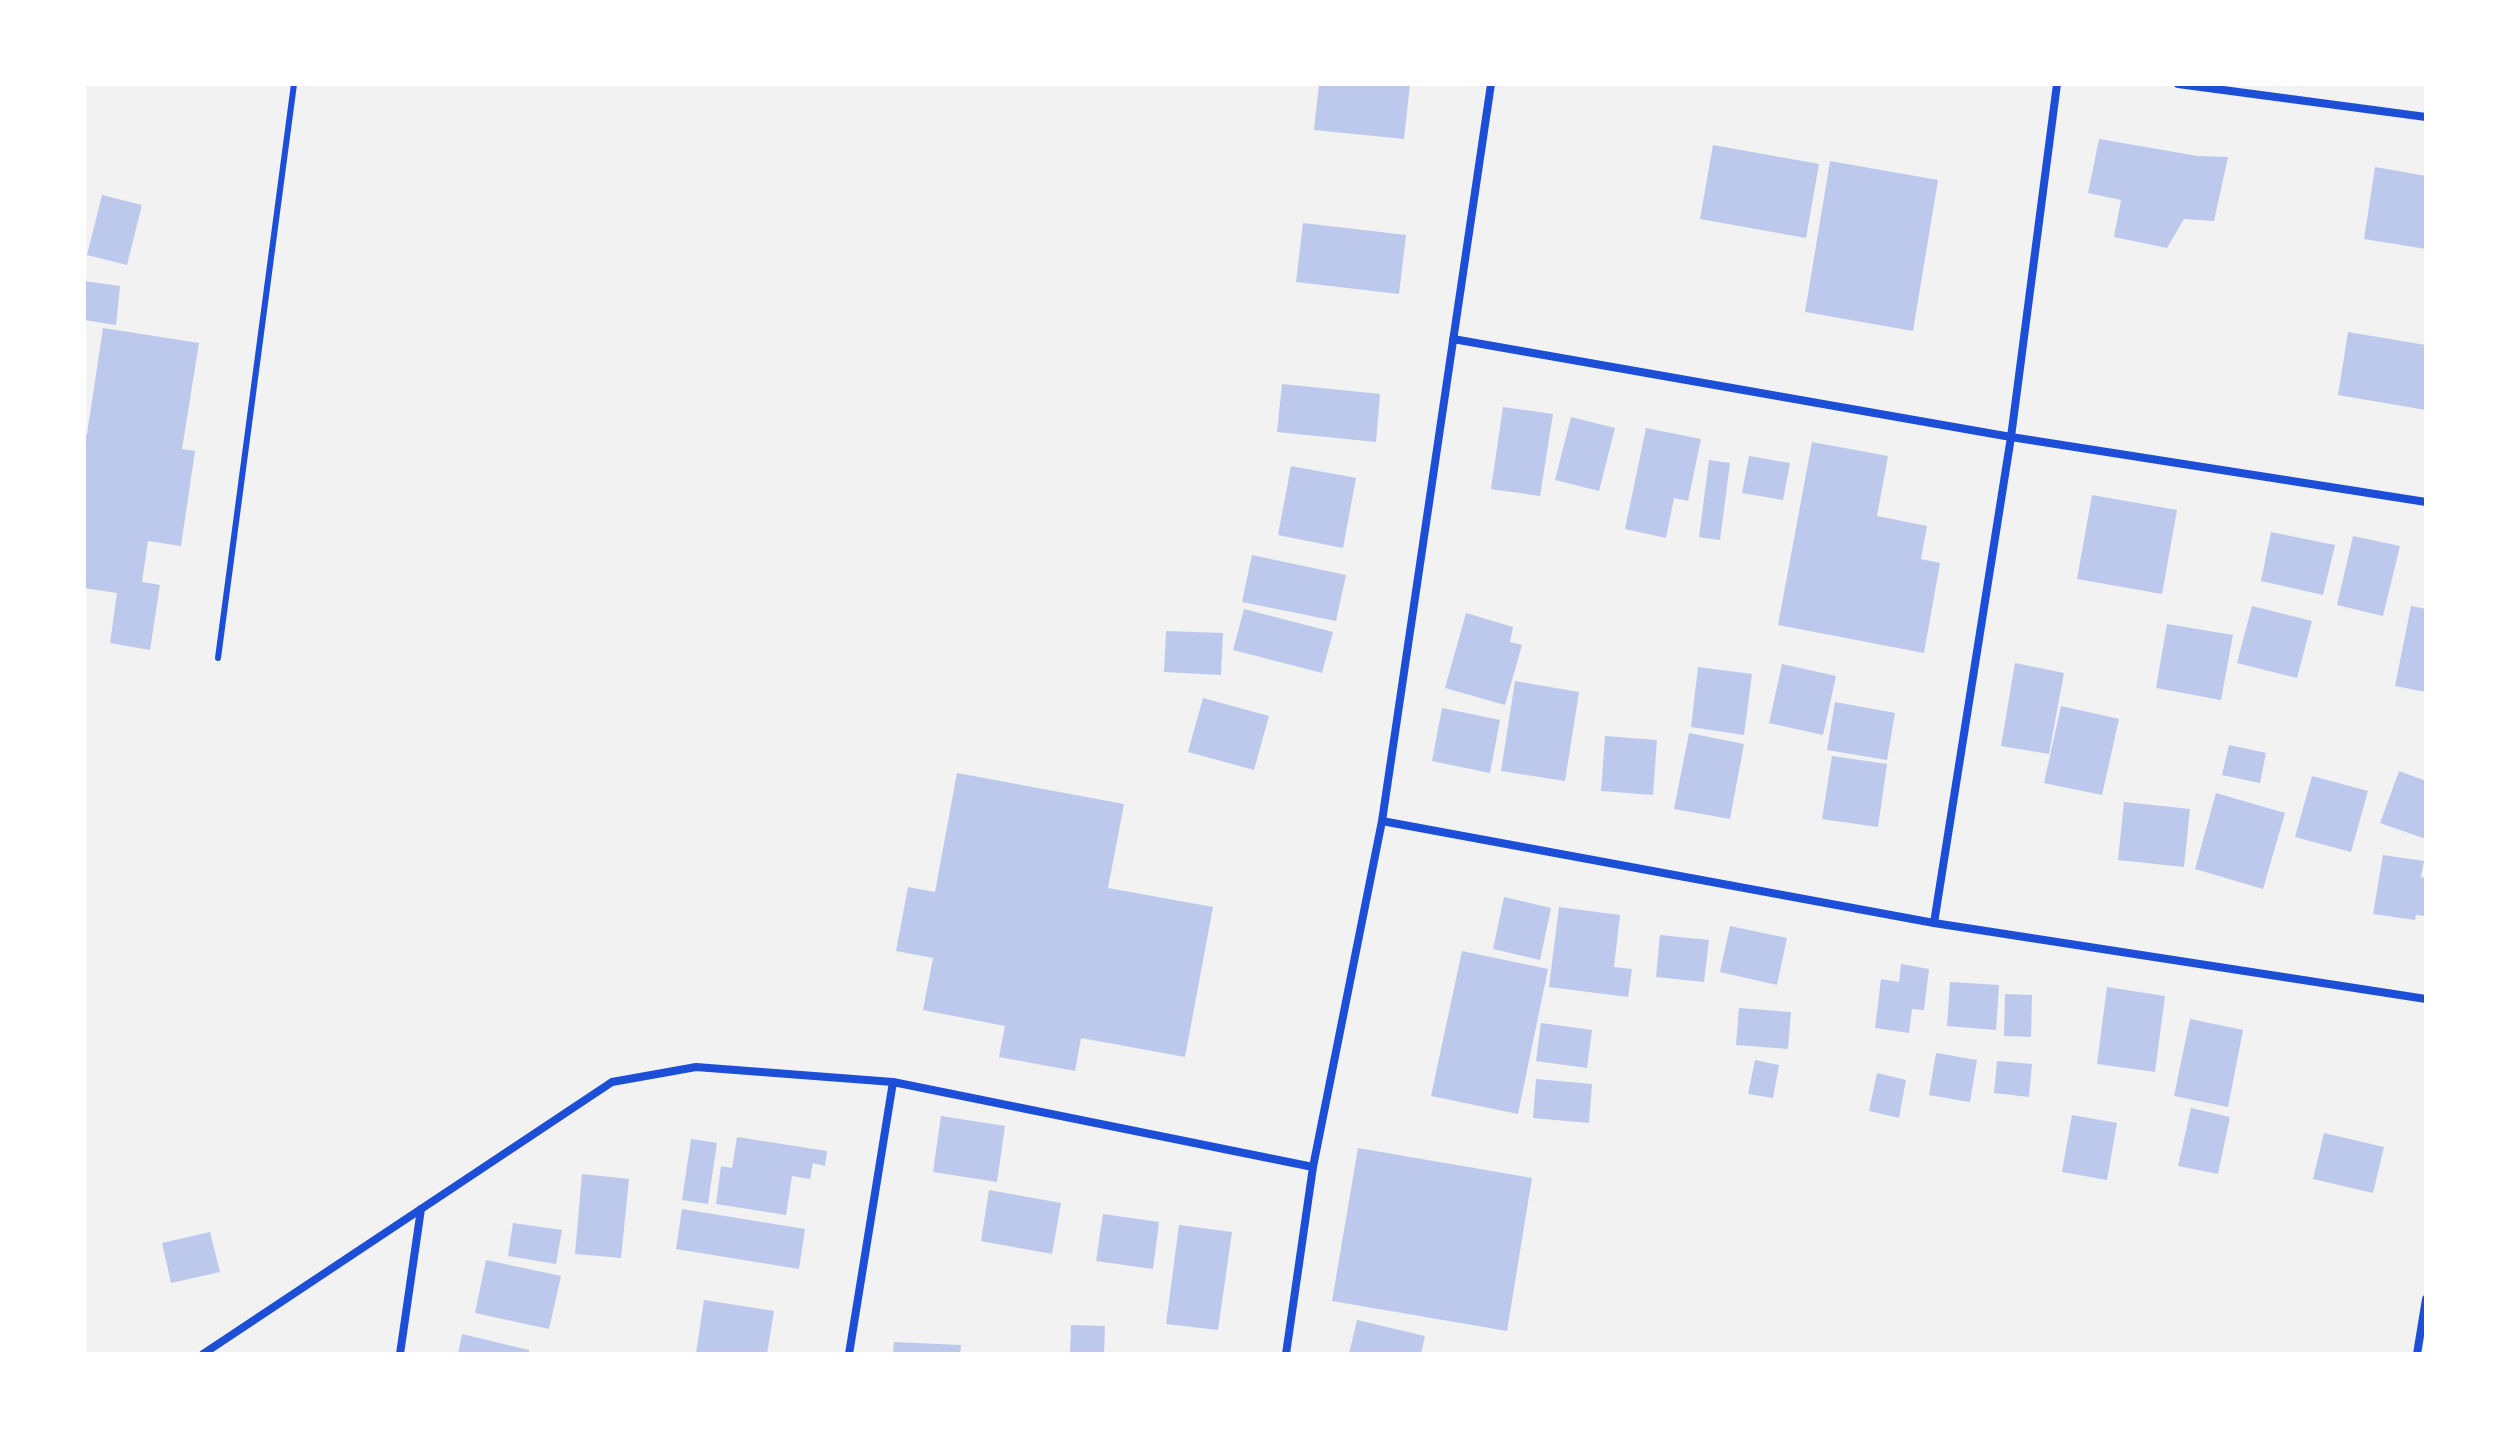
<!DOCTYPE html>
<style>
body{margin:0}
#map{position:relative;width:2510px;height:1438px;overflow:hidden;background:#f2f2f2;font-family:"Fira Sans",sans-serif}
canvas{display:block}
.frame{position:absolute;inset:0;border:86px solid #fff;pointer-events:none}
</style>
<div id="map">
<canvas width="2510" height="1438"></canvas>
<div class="frame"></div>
</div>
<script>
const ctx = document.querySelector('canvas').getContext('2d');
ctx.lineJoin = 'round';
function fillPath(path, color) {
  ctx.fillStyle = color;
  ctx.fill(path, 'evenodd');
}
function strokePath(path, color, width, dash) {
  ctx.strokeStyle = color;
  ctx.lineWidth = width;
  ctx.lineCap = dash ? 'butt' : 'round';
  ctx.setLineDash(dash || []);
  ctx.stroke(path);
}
fillPath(new Path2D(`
 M1319,84H1410L1404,139L1314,130Z
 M2099,139L2198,156L2228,157L2214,221L2184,219L2167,248L2114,237L2121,200L2088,193Z
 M1713,145L1819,164L1806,238L1700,219Z
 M1830,161L1938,180L1913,331L1805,312Z
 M2375,167L2426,176V249L2364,239Z
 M102,195L142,205L127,265L87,255Z
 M1303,223L1406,235L1399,294L1296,282Z
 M84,281L120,286L116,325L84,320Z
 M103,328L199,343L182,449L195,451L181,546L148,541L142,582L160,585L150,650L110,643L117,593L84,588V433L87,434Z
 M2348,332L2426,345V410L2338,395Z
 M1282,384L1380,394L1376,442L1277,432Z
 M1503,407L1553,414L1540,496L1491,489Z
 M1571,417L1615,428L1599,491L1555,480Z
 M1646,428L1701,439L1688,501L1674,498L1666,538L1625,529Z
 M1812,442L1888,456L1877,516L1927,526L1921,559L1940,563L1924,653L1778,625Z
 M1749,456L1790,463L1783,500L1742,493Z
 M1709,460L1730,463L1720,540L1699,537Z
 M1291,466L1356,478L1343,548L1278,535Z
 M2092,495L2177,510L2162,594L2077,579Z
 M2271,532L2335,545L2323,595L2261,581Z
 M2353,536L2400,546L2383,616L2337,605Z
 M1252,555L1346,575L1336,621L1242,602Z
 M2252,606L2312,621L2297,678L2237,663Z
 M2411,606L2426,609V692L2395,686Z
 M1244,609L1333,632L1322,673L1233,650Z
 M1466,613L1513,627L1510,642L1522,645L1505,705L1445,688Z
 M2167,624L2233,635L2221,700L2156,688Z
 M1166,631L1223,633L1221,675L1164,672Z
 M2015,663L2064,673L2049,754L2001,746Z
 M1782,664L1836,676L1823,735L1769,723Z
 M1698,667L1752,674L1744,735L1691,727Z
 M1515,681L1579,692L1565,781L1501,771Z
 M1203,698L1269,716L1254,770L1188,752Z
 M1835,702L1895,713L1887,760L1827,750Z
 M2061,706L2119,719L2102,795L2044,783Z
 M1442,708L1500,720L1490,773L1432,761Z
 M1689,733L1744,744L1730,819L1674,809Z
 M1605,736L1657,740L1653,795L1601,791Z
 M2229,745L2266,753L2260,783L2222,775Z
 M1832,756L1887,764L1878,827L1822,819Z
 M2399,771L2426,781V839L2380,823Z
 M957,773L1124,804L1108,888L1213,907L1185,1057L1081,1038L1075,1071L999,1057L1005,1026L923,1010L933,958L896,951L908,887L935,892Z
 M2312,776L2368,791L2351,852L2295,837Z
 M2216,793L2285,813L2263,889L2195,869Z
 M2124,802L2190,809L2184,867L2118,860Z
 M2383,855L2424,861L2421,877L2426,878V916L2416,915L2415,920L2373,914Z
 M1504,897L1551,908L1540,960L1493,949Z
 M1559,907L1620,915L1614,967L1632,969L1628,997L1549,987Z
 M1730,926L1787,938L1777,985L1720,972Z
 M1660,935L1709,940L1704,982L1656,977Z
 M1462,951L1548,969L1518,1114L1431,1096Z
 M1901,964L1929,969L1924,1010L1912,1009L1909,1033L1875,1028L1881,979L1899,982Z
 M1950,982L1999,985L1996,1030L1947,1026Z
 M2107,987L2165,996L2155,1072L2097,1064Z
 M2005,994L2032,995L2031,1037L2004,1036Z
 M1739,1008L1791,1012L1788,1049L1736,1045Z
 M2190,1019L2243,1030L2228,1107L2174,1096Z
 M1541,1023L1592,1030L1587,1068L1536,1061Z
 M1936,1053L1977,1060L1970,1102L1929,1095Z
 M1755,1060L1779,1065L1773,1098L1748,1094Z
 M1997,1061L2032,1064L2029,1097L1994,1093Z
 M1877,1073L1906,1080L1899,1118L1869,1111Z
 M1536,1079L1592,1084L1589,1123L1533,1118Z
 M2191,1108L2230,1117L2218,1174L2178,1166Z
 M2072,1115L2117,1123L2107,1180L2062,1172Z
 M941,1116L1005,1126L997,1182L933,1172Z
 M2324,1133L2384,1147L2373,1193L2313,1179Z
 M737,1137L827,1151L825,1166L813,1163L810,1179L792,1176L786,1215L716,1204L721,1166L732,1168Z
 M691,1139L717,1143L708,1204L682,1200Z
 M1358,1148L1532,1178L1507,1331L1332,1301Z
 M582,1174L629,1179L621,1258L575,1254Z
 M989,1190L1061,1203L1052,1254L981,1241Z
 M682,1209L805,1229L799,1269L676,1249Z
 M1103,1214L1159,1222L1153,1269L1096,1261Z
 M513,1223L562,1230L556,1264L508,1256Z
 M1179,1225L1232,1232L1218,1330L1166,1324Z
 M210,1232L220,1272L171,1283L162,1243Z
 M486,1260L561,1276L549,1329L475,1313Z
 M704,1300L774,1311L767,1354H696Z
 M1357,1320L1425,1336L1421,1354H1349Z
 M1071,1325L1105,1326L1104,1354H1070Z
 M462,1334L529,1350V1354H458Z
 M894,1342L961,1345L960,1354H893Z`), '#bdc9ec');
strokePath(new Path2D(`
 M218,658L294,84`), '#1d4ed8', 6);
strokePath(new Path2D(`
 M2178,84L2426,117
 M1453,339L2011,437L2426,502
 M1382,821L1934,923L2426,999
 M1934,923L2011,437L2057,84
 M203,1354L612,1082L696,1067L893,1082L1313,1167
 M400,1354L421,1209
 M849,1354L893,1082
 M1286,1354L1313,1167L1382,821L1491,84
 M2417,1354L2426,1299`), '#1d4ed8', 8);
</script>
